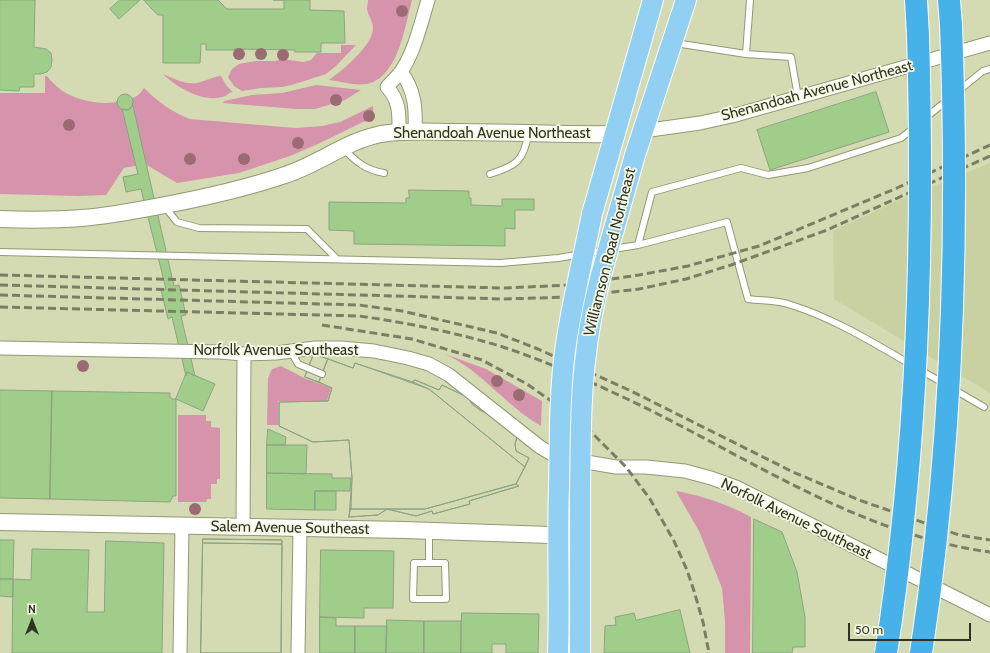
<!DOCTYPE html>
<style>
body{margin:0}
#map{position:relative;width:990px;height:653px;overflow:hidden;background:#d4dbb3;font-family:Cabin,sans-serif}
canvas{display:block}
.north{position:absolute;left:12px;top:601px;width:40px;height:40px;-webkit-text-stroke:3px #f6fae5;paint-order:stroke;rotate:0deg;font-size:11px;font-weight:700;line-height:16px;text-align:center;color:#303323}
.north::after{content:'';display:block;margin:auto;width:14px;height:18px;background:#303323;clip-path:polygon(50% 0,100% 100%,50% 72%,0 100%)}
.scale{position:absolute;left:848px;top:623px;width:123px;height:18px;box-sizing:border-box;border:2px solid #303323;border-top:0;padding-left:5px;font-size:12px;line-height:14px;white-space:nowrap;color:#303323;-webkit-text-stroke:3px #f6fae5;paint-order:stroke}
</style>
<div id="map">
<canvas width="990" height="653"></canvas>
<div class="north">N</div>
<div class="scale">50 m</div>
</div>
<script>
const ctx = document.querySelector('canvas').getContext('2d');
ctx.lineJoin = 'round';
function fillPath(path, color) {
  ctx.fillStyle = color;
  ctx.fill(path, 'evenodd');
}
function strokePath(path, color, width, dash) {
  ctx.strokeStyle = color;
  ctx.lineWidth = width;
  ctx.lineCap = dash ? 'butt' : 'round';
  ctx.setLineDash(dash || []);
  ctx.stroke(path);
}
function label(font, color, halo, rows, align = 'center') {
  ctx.font = font + ' Cabin,sans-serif';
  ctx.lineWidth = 3.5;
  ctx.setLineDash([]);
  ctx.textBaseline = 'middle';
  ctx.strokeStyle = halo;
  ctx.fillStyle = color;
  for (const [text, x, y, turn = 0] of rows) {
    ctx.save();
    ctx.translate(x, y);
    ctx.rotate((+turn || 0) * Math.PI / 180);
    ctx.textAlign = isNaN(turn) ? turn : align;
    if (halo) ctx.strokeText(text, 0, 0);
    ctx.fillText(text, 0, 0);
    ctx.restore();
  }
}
fillPath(new Path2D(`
 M990,163V393L834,299L833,231L895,202Z`), '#c9d1a2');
fillPath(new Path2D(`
 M368,0H412C405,26 398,79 366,84C354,86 340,81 329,80C343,70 373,45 373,28C373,21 368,16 367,9C367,7 368,3 368,0Z
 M341,45H356L336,66L326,74L295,84L282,87L261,88L242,91L234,86L228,77L232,69L239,64L256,61H275L282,59L303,62L311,60L317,53H341Z
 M163,74C173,78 185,85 197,83C205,81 212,77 221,76L226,85L233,92C229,92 228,95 225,96C205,104 177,88 163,74Z
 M45,76H47C51,81 56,86 61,90C82,104 112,107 135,97C139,95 142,91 144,88C158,102 172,112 190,119L295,128L322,126L340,122L373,106L374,120L363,122L320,143L290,156L239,173L177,183L145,164L124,168L106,195L79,196L0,194V93H45Z
 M316,85L361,90L345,100L315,109H296L223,103L224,101L252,95L282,93Z
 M445,354L486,369L542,401L541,426C506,406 482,371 445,354Z
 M281,366L304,378L331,388L327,401H278V425H267L268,378L272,369Z
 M178,415H206V421H211V427L220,428V479H217V484H211V499H207L206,502H178Z
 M676,491C703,496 727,504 751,517L750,653H725V621L722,588L699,531Z`), '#d693ac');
const building = new Path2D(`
 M0,0H35L34,47L46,49L51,53L52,60L51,67L47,72L41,74H34V87H20L19,91L0,90Z
 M120,0H140L119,19L110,9Z
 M144,0H218L227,9H284V0H273H310V10L344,11L345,43H321V52H295V50L234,49V50H206V44H201L200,63H163V15H158Z
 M876,92L889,132L770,170L757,130Z
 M117 102a8 8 0 1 1 16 0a8 8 0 1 1-16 0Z
 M133,106L174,286L179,285L186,315L181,316L195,376L187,372L186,376L172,317L168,319L161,290L166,289L141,189L126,192L123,177L138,174L122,109L128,110Z
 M409,190L469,191V198H471V205L502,206V199H534V210H515V229L505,228V246L354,244V231L329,230V202L406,203V198H409Z
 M314,354L328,359L319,382L305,377Z
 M314,354L353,368L355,363L413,382L415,380L439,390L442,385L469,398L472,404L480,410L493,417L520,427L515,444L516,451L529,458L516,484L519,486L469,501L470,504L433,514L432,511L416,516L387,509L378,515L349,517L352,478L349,440L313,442L279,426V402L328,401L332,388L305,377Z
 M328,359L353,368L355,363L429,389L525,467L516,484L425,509H351L352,478L349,440L313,442L279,426V402L328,401L332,388L319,382Z
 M187,372L215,384L203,411L176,399Z
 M415,380L439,390L442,385L469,398L472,404L480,410L493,417L520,427L515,444L516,451L529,458L525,467L429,389L413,382Z
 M0,390L52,391L50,499L0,498Z
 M52,391L170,393V397L172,399H176V496H173L170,502L50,499Z
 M268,429L286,437L285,445H267Z
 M267,445H307L306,474L267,473Z
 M267,473L332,474V478H351L350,491H315V510L267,509Z
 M516,484L519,486L469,501L470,504L433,514L432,511L416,516L387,509H425Z
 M315,491H336V510H315Z
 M351,509H387L378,515L349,517Z
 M754,519L782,532L797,572L805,617V647H793L792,653H753Z
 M203,539L282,540L281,653H201Z
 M203,539L282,540V544L203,543Z
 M0,540H14L13,579H0Z
 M106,541L164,543L162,653H12L13,579L31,580L32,549L89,550L87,612H104Z
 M203,543L282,544L281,653H201Z
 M321,550L394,551L393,608H364V618L320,617Z
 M0,579H13V597L0,596Z
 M680,610L690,653H604L605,626L616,625L615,617L634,613L636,620Z
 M462,613L539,614L538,653H506V644H492V653H461Z
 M320,617L336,618V626H355V653H320Z
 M387,620L424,621V653H386Z
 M424,621H461V653H424Z
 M355,626H387L386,653H355Z`);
fillPath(building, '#a1cd8b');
strokePath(building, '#8ca381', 1);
const service = new Path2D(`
 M675,43L746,54L750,0
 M746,54L791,57L798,97
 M957,92L983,71L990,69
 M925,118L949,99
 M344,149C356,162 366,170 384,173
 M490,174C516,166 524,161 528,134
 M165,207L177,222L199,228L307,229L337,259
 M638,245L727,222L748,299C762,301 778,300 791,305C833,318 872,342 910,364
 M0,252L501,263L558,258L638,245L652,192L741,168L768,175L808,168L901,138L915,127
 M291,351L298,364L322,374
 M920,370L945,384
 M953,389L984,407
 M429,532V563
 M414,563H445L446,599H413Z`);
const minor = new Path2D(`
 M401,72C415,90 416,109 415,131
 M643,131L700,123L732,116L990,43
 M399,132C399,114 400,101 387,87C391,82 396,78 400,73C414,54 421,23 428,0
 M0,348L219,352L244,354L276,353L315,348H341L374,351L408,358L429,364L449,375L540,447L557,457L616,467H646L685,471L711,478L736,487L990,615
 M243,528L244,354
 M180,653L182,526
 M298,653L300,528`);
const tertiary = new Path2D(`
 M0,219C27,220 55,220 82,218C108,216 134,211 160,206C203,198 244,189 285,175C319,164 346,141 381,134C406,130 431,132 456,132C509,132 562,135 614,134
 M0,522L405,530L579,536`);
const primary = new Path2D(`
 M592,214L653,0
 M618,215L635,155L686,0
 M558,653C560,598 557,543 559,488
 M580,653V490`);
const motorway = new Path2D(`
 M916,0L918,35
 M949,0L951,25`);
strokePath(service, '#939973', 8);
strokePath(minor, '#939973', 15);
strokePath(tertiary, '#939973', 18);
strokePath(primary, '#fff', 22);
strokePath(motorway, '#fff', 24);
strokePath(service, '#fff', 6);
strokePath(minor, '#fff', 13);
strokePath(tertiary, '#fff', 16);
strokePath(primary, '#91d0f2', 20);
strokePath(motorway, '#47b1e9', 22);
strokePath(new Path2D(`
 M0,275L504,288L571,285L639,275L688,266L759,246L897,188L990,145
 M0,285L503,299L570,297L639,289L686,279L731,265L827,230L990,156
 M0,295L359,305L402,311L497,333L538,349L629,390L793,472L859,500L959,535L990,540
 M0,307L359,316C401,322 444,330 486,342C533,355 580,377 625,398C744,454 856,534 990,552
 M322,325L412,339L482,360L527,384L581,422L626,467L650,499L674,541L687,570L694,591L703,622L709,653`), '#7a7f64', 3, [8, 4]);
const primaryBridge = new Path2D(`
 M559,488C560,443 559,397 565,351C571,305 583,260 592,214
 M580,490C581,444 580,399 586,354C591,306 605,260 618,215`);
const motorwayBridge = new Path2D(`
 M886,653C918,448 924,242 918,35
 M921,653C953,445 959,235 951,25`);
strokePath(primaryBridge, '#fff', 22, []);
strokePath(motorwayBridge, '#fff', 24, []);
strokePath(primaryBridge, '#91d0f2', 20);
strokePath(motorwayBridge, '#47b1e9', 22);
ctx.fillStyle = '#9b6b73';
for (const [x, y] of [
 [402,11],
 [239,54],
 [261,54],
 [283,55],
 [336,100],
 [369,116],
 [69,125],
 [298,143],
 [190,159],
 [244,159],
 [83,366],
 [497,381],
 [519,395],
 [195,509]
]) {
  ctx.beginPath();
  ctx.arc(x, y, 6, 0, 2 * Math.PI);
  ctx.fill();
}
label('15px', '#303323', '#f6fae5', [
 ["Shenandoah Avenue Northeast",817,91,-15],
 ["Shenandoah Avenue Northeast",492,134],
 ["Williamson Road Northeast",610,252,-76],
 ["Norfolk Avenue Southeast",276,351],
 ["Norfolk Avenue Southeast",796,519,26],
 ["Salem Avenue Southeast",290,528,1]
]);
</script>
